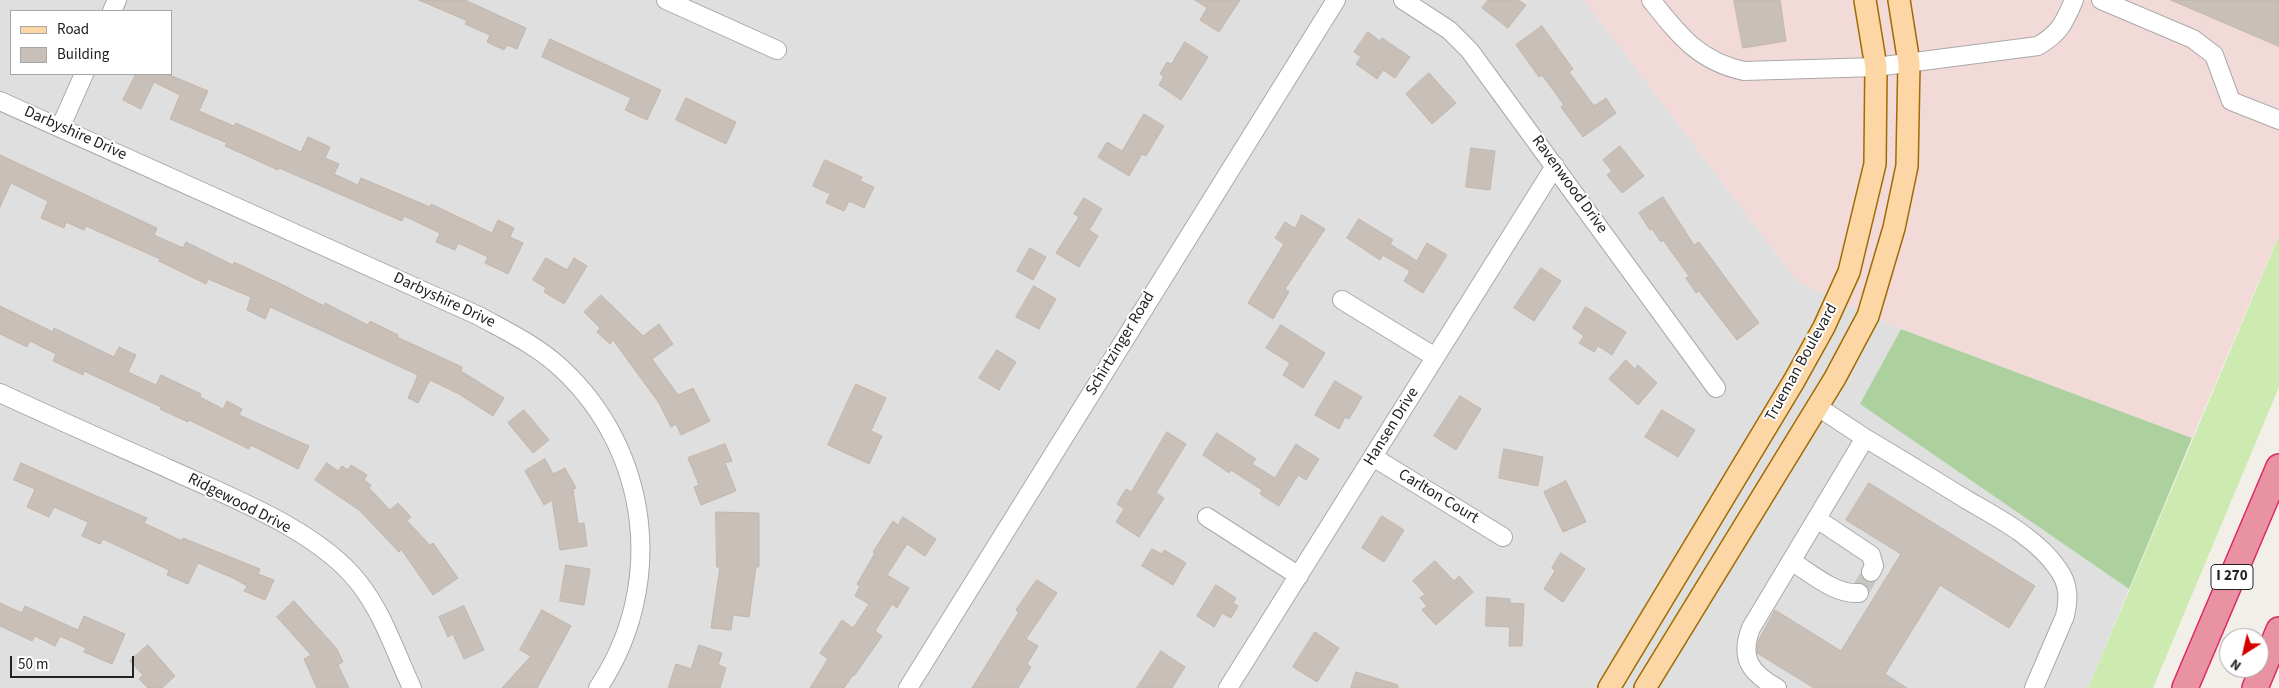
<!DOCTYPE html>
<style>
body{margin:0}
#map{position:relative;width:2279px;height:688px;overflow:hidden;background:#f2efe9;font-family:"Source Sans 3",sans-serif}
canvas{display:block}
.legend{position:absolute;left:10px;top:10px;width:162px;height:65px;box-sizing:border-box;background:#fff;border:1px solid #a7a7a7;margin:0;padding:6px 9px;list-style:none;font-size:15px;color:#222}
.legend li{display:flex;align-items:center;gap:10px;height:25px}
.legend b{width:25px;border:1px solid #a7a7a7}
.north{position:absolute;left:2219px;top:628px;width:50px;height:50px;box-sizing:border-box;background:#fff;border:1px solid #a7a7a7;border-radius:50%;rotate:215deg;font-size:14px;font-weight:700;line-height:20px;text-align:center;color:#222}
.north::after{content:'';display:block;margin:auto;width:18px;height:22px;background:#d40000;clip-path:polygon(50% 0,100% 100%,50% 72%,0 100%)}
.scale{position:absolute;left:10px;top:656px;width:124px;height:22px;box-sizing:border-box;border:2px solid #222;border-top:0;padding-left:6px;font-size:15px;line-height:18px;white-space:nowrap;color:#222;-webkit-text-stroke:4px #fff;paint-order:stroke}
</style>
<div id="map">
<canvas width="2279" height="688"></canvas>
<ul class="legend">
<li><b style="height:6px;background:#fcd6a4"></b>Road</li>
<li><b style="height:14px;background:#c7bfb8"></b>Building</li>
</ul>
<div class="north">N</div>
<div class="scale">50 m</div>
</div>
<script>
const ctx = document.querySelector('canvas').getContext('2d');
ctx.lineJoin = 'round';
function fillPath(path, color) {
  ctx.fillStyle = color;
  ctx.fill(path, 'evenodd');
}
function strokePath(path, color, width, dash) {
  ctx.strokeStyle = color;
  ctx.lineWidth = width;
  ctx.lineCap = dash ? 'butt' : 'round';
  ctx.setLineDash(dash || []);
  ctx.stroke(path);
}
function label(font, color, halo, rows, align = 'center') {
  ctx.font = font + ' "Source Sans 3",sans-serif';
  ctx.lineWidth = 4;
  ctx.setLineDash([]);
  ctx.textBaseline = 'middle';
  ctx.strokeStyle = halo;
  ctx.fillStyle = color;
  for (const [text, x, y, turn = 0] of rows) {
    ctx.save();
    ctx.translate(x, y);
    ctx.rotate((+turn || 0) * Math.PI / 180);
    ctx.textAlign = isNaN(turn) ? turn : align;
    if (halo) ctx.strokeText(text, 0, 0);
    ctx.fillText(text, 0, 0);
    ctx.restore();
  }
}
fillPath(new Path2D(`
 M0,0H1584L1798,282L1901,329L1861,404L2129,589L2088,688H0ZM11,11H171V74H11Z`), '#e0dfdf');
fillPath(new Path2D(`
 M1584,0H2279V234L2192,438L1901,329L1798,282Z`), '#f2dad9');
fillPath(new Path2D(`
 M2279,235V387L2153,688H2088Z`), '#cdebb0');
fillPath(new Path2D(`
 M1901,329L2192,438L2129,589L1860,404Z`), '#add19e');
const building = new Path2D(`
 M419,0H465L526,28L517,49L507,45L504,50L487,42L490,35L465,24L467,21Z
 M1195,0H1240L1219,32L1200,20L1207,8Z
 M1488,0H1518L1526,5L1508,28L1482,8Z
 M1734,0H1780L1786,41L1743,48Z
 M2171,0H2279V46Z
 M1542,26L1573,69L1569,72L1594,106L1606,98L1616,113L1583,137L1561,107L1564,105L1542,75L1539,77L1516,45Z
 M1368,32L1380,41L1382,38L1410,57L1395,78L1383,70L1377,79L1356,64L1361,57L1354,52Z
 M550,39L661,90L647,120L625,110L631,98L542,57Z
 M1185,42L1208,57L1181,100L1159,85L1164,76L1160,74L1167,62L1171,64Z
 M1429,73L1456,103L1432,124L1406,94Z
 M136,74H167L208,91L199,111L234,126L236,123L301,152L308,137L330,147L325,158L339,164L334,174L358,185L361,178L430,207L431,204L492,233L498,220L514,228L510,237L523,243L508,274L485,263L488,257L458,243L455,250L436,242L440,233L404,216L402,221L279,168L278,170L225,146L227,143L170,119L180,95L154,82L141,109L123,100Z
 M686,98L736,122L726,144L676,120Z
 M1144,114L1164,126L1146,156L1142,154L1129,176L1098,157L1107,142L1122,151Z
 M1620,146L1644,176L1622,193L1607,175L1612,171L1603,160Z
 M1471,148L1495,151L1490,190L1466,187Z
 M0,155L157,228L154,235L183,248L186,242L233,265L234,262L281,284L324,306L325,303L368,325L370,321L398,335L397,337L462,367L461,371L504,398L493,416L459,394L430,380L418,403L408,398L418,375L270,307L265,319L247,310L251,297L208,279L206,284L159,261L160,259L86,226L84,230L66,222L64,228L41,218L48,201L11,183L0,207Z
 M825,160L862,177L860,181L874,187L864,208L849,201L844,211L826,203L830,194L813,186Z
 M1663,197L1694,245L1699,242L1759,323L1737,340L1699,291L1696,293L1686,278L1689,276L1663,240L1661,242L1652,229L1650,230L1639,213Z
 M1084,198L1102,209L1089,230L1098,236L1079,267L1056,253L1079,217L1074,214Z
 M1302,215L1325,229L1285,289L1289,292L1273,319L1248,303L1284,244L1275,238L1285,222L1295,228Z
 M1359,219L1393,240L1390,244L1417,261L1427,243L1447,255L1423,293L1404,281L1410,271L1383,255L1380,260L1347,238Z
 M1030,248L1046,257L1033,280L1017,271Z
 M546,258L567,270L574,258L587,266L564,304L544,292L546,288L533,280Z
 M1541,268L1561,281L1534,321L1514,308Z
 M1034,286L1056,299L1039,329L1016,317Z
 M601,295L643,336L659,324L673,344L652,359L678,395L693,388L710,421L681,435L676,424L671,427L659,403L613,340L610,344L597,332L600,328L584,312Z
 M0,306L53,332L54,328L114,357L119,347L136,355L128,372L156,385L161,375L201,394L200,397L223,409L227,401L242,409L239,415L309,446L298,469L251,445L249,449L189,420L188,422L160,409L161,407L84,371L83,375L53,361L56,354L30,341L27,347L0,334Z
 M1586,307L1626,332L1612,355L1598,346L1594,352L1579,343L1584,336L1573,328Z
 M1281,325L1325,353L1303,388L1283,375L1290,363L1266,348Z
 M997,350L1016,362L999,390L979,378Z
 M1626,360L1635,369L1638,365L1657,383L1638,405L1609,379Z
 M1335,381L1362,397L1349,419L1345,417L1339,429L1315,415Z
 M856,384L886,398L871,431L882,436L869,464L828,445Z
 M1460,396L1481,409L1456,450L1434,436Z
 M524,410L549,440L533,453L508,423Z
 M1662,410L1695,430L1678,457L1645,437Z
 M1167,432L1186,444L1156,493L1164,498L1139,537L1116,522L1124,509L1117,504L1126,489L1131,492Z
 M1217,433L1256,459L1252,464L1275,478L1296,444L1319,459L1306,480L1298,475L1279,506L1260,494L1262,490L1231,470L1229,473L1203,455Z
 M725,444L732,461L725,463L736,491L701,505L694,487L699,485L688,458Z
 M1504,449L1543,457L1538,486L1499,478Z
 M545,459L553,474L565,468L576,488L573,489L578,524L584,523L587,546L560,550L552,500L544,505L525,471Z
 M21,463L147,518L144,523L182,541L183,538L260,569L258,574L274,580L265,600L244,591L247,586L233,578L198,563L188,584L167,575L169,570L103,539L100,544L82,536L88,522L54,507L49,517L27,507L35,489L14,480Z
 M327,463L338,471L342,466L348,470L351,465L367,475L364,480L371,485L369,488L390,510L398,503L411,517L407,521L430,545L433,543L458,578L433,595L401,549L399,552L359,510L315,480Z
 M1566,481L1586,522L1563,532L1544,492Z
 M1869,483L2035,586L2009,628L1940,585L1885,674L1907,688H1814L1757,653L1758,641L1775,610L1841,651L1901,554L1846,520Z
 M716,512L759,513V567H756L749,617L733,615L731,630L711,628L720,567H717Z
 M1382,516L1404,530L1384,562L1362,548Z
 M903,517L936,539L925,556L907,544L887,575L909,588L897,608L892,604L875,631L882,636L854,676L853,675L844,688H810L828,659L820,653L842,620L853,628L869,604L855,596L860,586L857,584L875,553L873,552L893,521L898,525Z
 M1152,549L1162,554L1164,550L1186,563L1173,585L1142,566Z
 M1561,553L1585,569L1563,602L1544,589L1555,571L1552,568Z
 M1435,561L1454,581L1459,576L1473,592L1436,625L1422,610L1427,606L1420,598L1425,594L1413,581Z
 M566,565L590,569L584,605L560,601Z
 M1037,580L1057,593L1026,639L1038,646L1027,664L1031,667L1018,688H972L1019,612L1016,610Z
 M1216,585L1236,598L1233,603L1238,606L1231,618L1222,613L1214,627L1197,616Z
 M1487,597L1510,599V603L1524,604L1522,646H1509L1510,627L1486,626Z
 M294,601L337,649L343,662L338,665L349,688H317L304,659L311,655L277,617Z
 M0,603L22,613L25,606L78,630L84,616L125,634L112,664L84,652L86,648L60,636L55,646L35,636L32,641L0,626Z
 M464,606L484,650L464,659L453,634L448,637L439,617Z
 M542,610L571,626L537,688H502L531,656L520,650Z
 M1315,632L1339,648L1317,682L1293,667Z
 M148,645L175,676L162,688H148L139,679L143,675L130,661Z
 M699,645L722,653L718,665L726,668L720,688H668L676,664L691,669Z
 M1161,651L1185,667L1172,688H1137Z
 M1356,672L1398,685V688H1351Z`);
fillPath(building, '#c7bfb8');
strokePath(building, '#c4b6ab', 1);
strokePath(new Path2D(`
 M1859,593L1871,572`), '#c8c6c1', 18, [18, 9]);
const minor = new Path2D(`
 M666,0L777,50
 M1403,0L1449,30L1470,51L1716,388
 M1651,0C1679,35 1698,61 1744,71L1876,67L2038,46C2060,33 2064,23 2074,0
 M2101,0L2193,39L2214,55L2231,101L2279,120
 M112,11L117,0
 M0,101L479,316C508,332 538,346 562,369C651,452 666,587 598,688
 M60,128L84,74
 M1342,300L1435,357
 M0,393C56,419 113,444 169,469C230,497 318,530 359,583C384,615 395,652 412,688
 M1865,438C1899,458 1933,479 1967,500C1998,518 2037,538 2058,569C2069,584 2069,599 2065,616L2034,688
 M1373,457L1503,537
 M1207,517L1299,576
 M1817,519L1871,555L1874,566L1871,572
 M1791,561C1811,573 1835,595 1859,593
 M908,688L1336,0
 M1228,688L1555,166
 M1777,688C1751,673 1739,659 1751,628L1865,438L1818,407`);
const major = new Path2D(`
 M1609,688L1794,381L1824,327L1849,272L1875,164L1876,67L1865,0
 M1645,688L1835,378L1868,316L1894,228L1907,166L1909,63L1899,0`);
const highway = new Path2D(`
 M2185,688L2279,467
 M2255,688L2279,630`);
strokePath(minor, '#a9a9a9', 20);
strokePath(major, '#a06b00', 24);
strokePath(highway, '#dc2a67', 28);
strokePath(minor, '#fff', 18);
strokePath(major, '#fcd6a4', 21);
strokePath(highway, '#e892a2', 25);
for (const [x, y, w] of [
 [2232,577,42]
]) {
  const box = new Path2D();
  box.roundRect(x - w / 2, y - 12.5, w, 25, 4);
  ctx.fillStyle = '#fff';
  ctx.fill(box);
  strokePath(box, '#222', 1);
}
label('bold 15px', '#222', null, [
 ["I 270",2232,577]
]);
label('16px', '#222', '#fff', [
 ["Darbyshire Drive",75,134,24],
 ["Ravenwood Drive",1569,185,54],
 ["Darbyshire Drive",444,301,25],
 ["Schirtzinger Road",1121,344,-59],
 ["Trueman Boulevard",1802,363,-61],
 ["Hansen Drive",1392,427,-58],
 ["Carlton Court",1438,497,31],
 ["Ridgewood Drive",239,504,27]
]);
</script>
